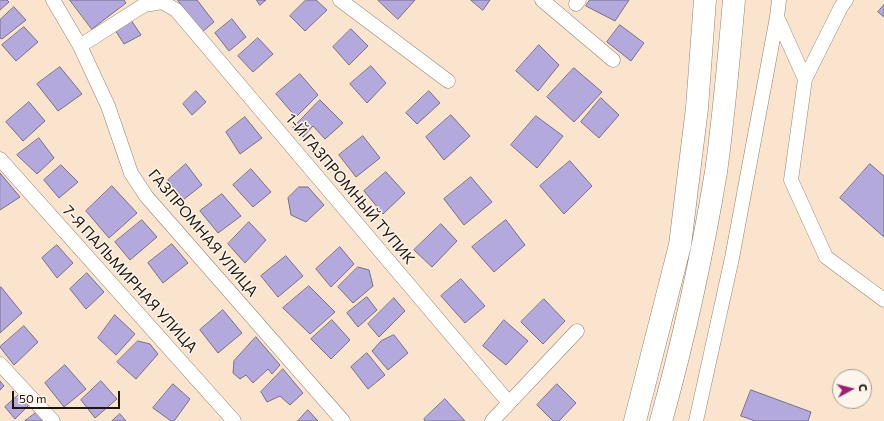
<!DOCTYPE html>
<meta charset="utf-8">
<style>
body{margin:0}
#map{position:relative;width:884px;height:421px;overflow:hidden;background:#fbe4cd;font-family:Commissioner,sans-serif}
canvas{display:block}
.north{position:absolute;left:832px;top:369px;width:40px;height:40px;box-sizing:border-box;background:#fdf4eb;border:1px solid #a49c93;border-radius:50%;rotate:83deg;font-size:11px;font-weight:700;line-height:16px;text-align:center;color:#1e170e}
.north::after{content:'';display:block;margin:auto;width:14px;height:18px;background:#9d2075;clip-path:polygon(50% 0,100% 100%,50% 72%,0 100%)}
.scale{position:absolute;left:12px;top:391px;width:108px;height:18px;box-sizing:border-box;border:2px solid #1e170e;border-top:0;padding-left:5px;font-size:12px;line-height:14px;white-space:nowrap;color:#1e170e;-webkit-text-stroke:3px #fdf4eb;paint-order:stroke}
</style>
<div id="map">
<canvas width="884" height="421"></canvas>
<div class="north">С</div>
<div class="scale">50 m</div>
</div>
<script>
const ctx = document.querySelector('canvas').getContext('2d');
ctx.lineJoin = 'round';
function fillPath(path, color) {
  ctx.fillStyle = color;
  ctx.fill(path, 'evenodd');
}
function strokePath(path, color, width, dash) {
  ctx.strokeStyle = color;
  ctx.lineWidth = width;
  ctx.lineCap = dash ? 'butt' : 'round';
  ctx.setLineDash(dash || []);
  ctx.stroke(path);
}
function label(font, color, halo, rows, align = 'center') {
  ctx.font = font + ' Commissioner,sans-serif';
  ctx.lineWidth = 3;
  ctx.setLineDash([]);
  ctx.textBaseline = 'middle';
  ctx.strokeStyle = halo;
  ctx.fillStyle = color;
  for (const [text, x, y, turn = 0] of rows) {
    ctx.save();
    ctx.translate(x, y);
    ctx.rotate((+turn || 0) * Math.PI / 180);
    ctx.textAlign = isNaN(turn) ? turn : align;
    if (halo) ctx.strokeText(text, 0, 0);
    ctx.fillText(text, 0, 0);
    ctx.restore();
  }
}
const building = new Path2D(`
 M0,0H7L9,2L0,10Z
 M70,0H124L126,3L92,29Z
 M178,0H197L214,22L202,32Z
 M257,0H266L260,5Z
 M306,0H316L327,10L305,31L290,16Z
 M378,0H415L398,19Z
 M471,0H490L483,10Z
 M590,0H629L615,21L586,6Z
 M884,5V17L878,12Z
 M14,7L26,20L2,39L0,38V20Z
 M232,19L246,37L229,51L215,33Z
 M131,20L141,35L124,44L115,30Z
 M620,25L644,43L631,61L607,42Z
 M24,27L38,42L16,61L2,45Z
 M351,29L368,46L349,65L333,47Z
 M258,38L273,54L253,72L238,56Z
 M539,45L559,65L538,91L516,71Z
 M371,66L386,83L367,103L350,84Z
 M60,67L82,94L58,111L37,84Z
 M574,68L602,92L574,122L547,97Z
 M300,74L318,95L296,117L276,94Z
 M196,91L206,102L192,115L183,104Z
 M429,91L440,103L417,124L406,113Z
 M601,98L619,115L599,138L581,122Z
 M320,100L343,123L325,139L313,126L303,137L293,128Z
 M29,102L45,121L23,141L6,122Z
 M451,115L470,136L444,160L426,137Z
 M536,116L563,136L537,168L511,145Z
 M245,117L262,138L240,154L226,132Z
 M363,136L380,158L356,177L339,155Z
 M39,138L54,158L37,174L17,155Z
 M570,161L592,186L564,214L540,186Z
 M186,164L202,185L183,200L168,180Z
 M870,164L884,176V237L840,198Z
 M61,165L78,182L59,198L44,180Z
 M251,169L271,192L253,207L233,185Z
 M386,172L405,193L383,214L364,191Z
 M0,173L20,197L0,210Z
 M471,177L492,202L464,225L444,199Z
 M112,186L137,213L109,238L86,211Z
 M299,187H308L324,205L306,222L291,215L288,198Z
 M222,194L241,216L218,233L200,211Z
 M142,220L157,237L130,260L115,242Z
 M506,220L525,245L494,272L472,247Z
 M249,222L266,240L245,263L228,244Z
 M441,224L457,241L432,267L414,250Z
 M172,244L188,263L163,283L148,263Z
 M57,245L73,263L57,278L42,258Z
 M340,247L354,264L331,287L316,269Z
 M286,256L303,276L278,297L261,276Z
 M358,267L369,270L373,286L353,303L338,287Z
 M87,273L104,292L86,309L70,289Z
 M461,279L485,306L465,323L441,296Z
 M309,286L335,312L310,334L283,308Z
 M1,287L22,313L0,333V288Z
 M367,297L377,310L358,327L347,313Z
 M394,298L405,311L379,337L368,324Z
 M544,299L565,321L543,344L521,322Z
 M223,310L242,333L218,353L200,330Z
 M115,315L135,334L116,355L98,338Z
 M332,320L350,340L331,359L311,339Z
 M504,320L528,341L506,365L483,346Z
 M24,326L38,342L14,365L0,347Z
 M394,335L408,353L388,370L372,351L381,341Z
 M256,337L280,365L272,374L268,369L253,383L246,375L240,379L233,373L234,361Z
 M138,341L150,344L158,354L136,379L117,362Z
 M367,353L385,375L368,389L351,367Z
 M65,365L86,389L64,407L45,383Z
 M283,369L303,393L290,405L280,396L267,402L261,392Z
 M0,381L4,386L0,390Z
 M101,381L117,399L95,418L81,400Z
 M173,384L190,399L174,421H171L153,408Z
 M557,384L576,403L559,421H553L537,405Z
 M751,390L811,412L808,421H755L741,416Z
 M21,393L29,405L15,419L5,407Z
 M445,399L465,421H425L424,419Z
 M308,410L318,421H298Z
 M37,412L44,421H25Z
 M120,414L126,421H112Z`);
fillPath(building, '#b4a9dd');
strokePath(building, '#746f88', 1);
const minor = new Path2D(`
 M53,0L80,46L108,106L131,173L146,196L343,421
 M340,0L448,81
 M542,0L613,60
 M779,0L777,17L805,79
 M846,0L841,7L805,79L791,180L826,257L884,300
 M576,4L579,0
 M80,46L144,5L162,2L176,10L509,403
 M0,159L234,421
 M0,364L53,421
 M492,421L577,331
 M696,421L732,258L777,17`);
const primary = new Path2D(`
 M635,421L680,245L697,108L705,0
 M661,421C684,339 702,256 716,172C724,115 729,57 734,0`);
strokePath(minor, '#97826d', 15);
strokePath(primary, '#97826d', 23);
strokePath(minor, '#fff', 14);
strokePath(primary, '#fff', 22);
label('15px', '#1e170e', '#fdf4eb', [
 ["1-Й ГАЗПРОМНЫЙ ТУПИК",350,189,50],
 ["ГАЗПРОМНАЯ УЛИЦА",203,233,50],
 ["7-Я ПАЛЬМИРНАЯ УЛИЦА",130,279,48]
]);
</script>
